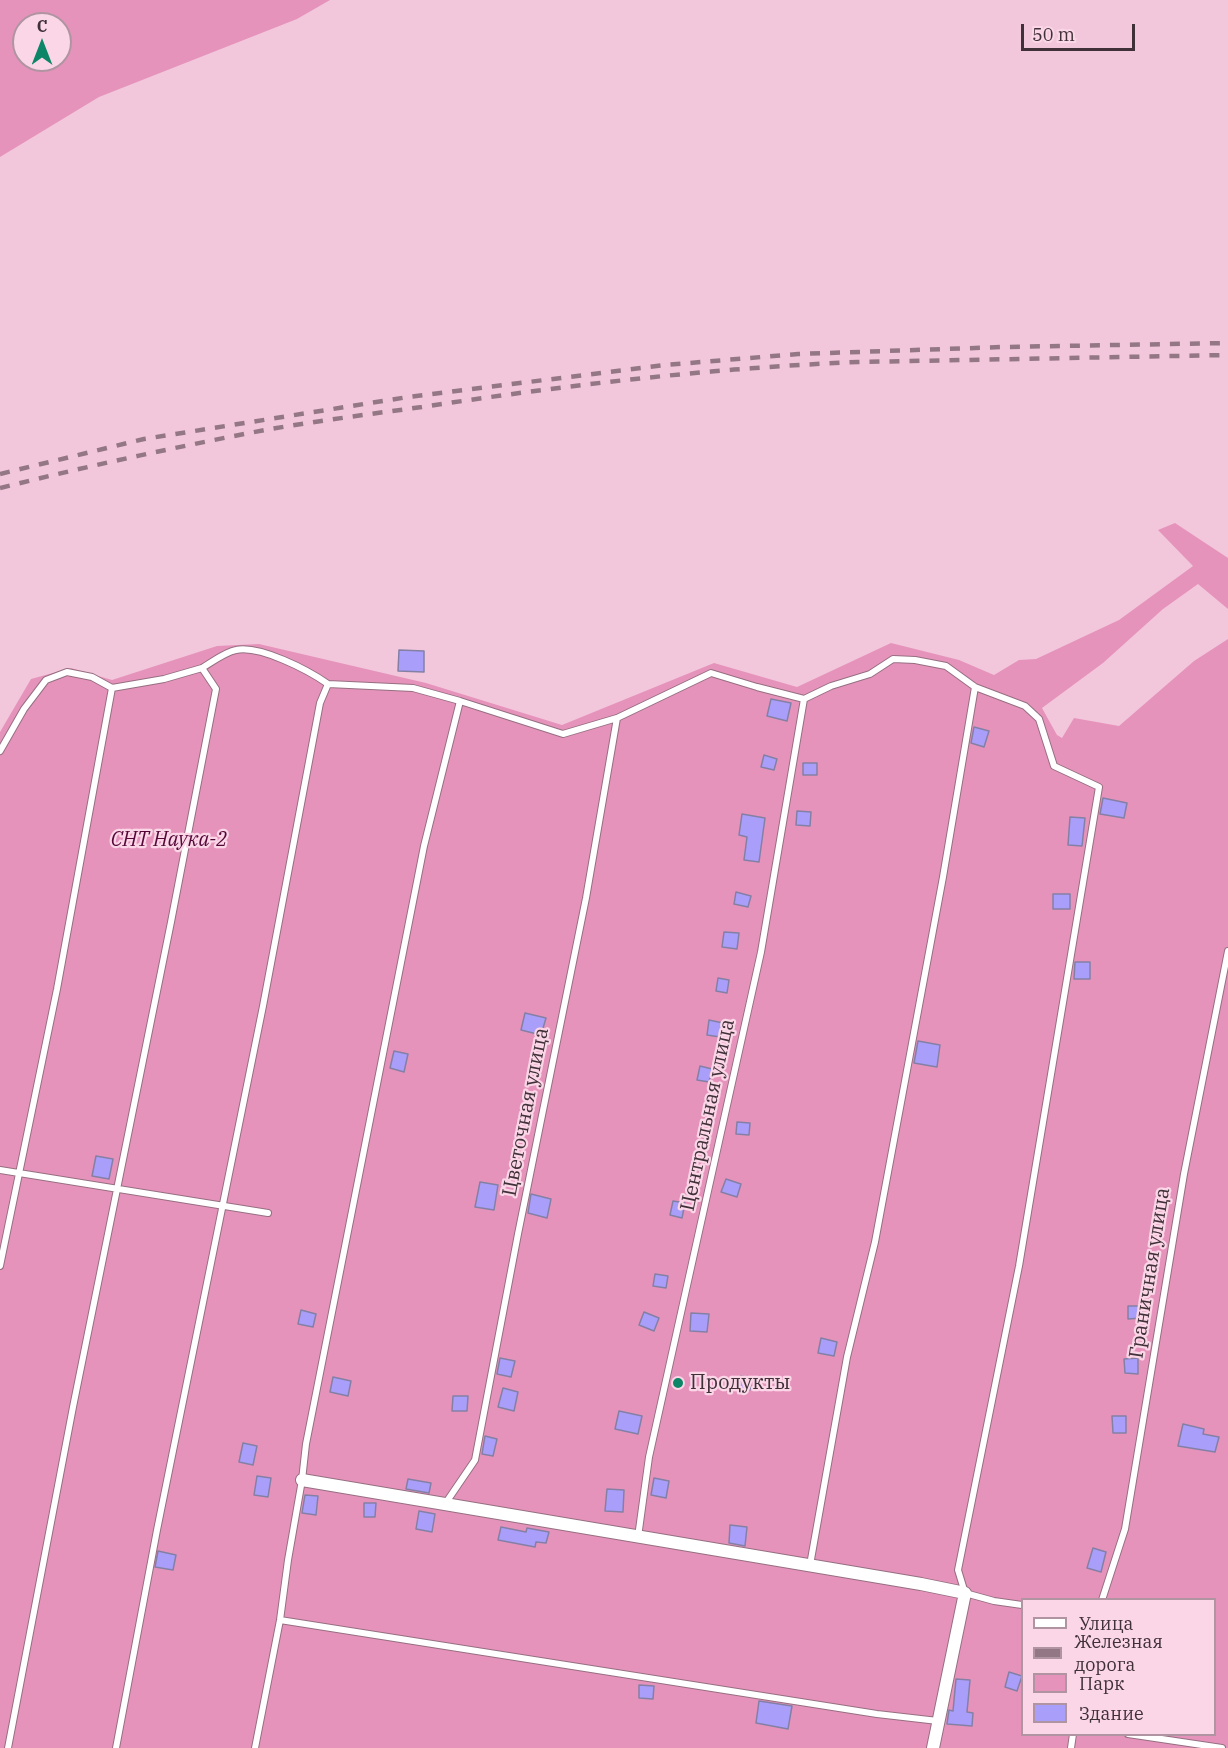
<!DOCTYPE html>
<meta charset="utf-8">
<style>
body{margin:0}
#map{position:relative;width:1228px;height:1748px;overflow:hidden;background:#f2c7db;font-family:"IBM Plex Serif",serif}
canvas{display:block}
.legend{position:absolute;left:1021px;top:1598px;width:195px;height:138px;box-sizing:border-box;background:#fad6e7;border:2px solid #b094a1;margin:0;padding:8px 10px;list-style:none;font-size:18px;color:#403038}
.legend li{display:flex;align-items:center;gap:12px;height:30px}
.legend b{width:30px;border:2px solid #b094a1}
.north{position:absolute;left:12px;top:12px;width:60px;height:60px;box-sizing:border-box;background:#fad6e7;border:2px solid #b094a1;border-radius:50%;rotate:0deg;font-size:16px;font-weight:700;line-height:24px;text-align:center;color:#403038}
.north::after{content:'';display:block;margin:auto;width:21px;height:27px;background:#0d8667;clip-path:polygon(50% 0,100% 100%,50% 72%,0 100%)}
.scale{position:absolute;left:1021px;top:24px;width:114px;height:27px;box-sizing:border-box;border:3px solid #403038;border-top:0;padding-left:8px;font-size:18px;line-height:21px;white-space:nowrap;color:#403038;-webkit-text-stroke:4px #fad6e7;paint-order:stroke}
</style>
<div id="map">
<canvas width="1228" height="1748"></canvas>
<ul class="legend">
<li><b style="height:8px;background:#fff"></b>Улица</li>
<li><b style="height:8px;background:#947785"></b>Железная дорога</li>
<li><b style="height:16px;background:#e693bc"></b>Парк</li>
<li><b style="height:16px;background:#aa9efb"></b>Здание</li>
</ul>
<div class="north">С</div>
<div class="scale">50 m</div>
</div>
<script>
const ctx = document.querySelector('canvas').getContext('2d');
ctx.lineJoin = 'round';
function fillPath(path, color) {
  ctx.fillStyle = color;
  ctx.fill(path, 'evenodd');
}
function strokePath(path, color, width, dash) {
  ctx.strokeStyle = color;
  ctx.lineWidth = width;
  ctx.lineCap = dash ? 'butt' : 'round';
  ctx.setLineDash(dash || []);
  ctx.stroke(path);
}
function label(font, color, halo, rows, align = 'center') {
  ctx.font = font + ' "IBM Plex Serif",serif';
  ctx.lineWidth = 4.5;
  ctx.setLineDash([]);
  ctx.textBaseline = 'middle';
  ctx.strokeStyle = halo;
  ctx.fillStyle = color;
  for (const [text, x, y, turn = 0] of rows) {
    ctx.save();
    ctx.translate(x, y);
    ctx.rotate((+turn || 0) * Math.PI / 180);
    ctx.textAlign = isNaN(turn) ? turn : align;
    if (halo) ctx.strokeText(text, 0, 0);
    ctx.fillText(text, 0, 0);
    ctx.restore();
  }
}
fillPath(new Path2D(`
 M0,0H330L297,19L99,97L0,157ZM24,24H60V60H24Z
 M1175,523L1228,558V609L1198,584L1163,609L1103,663L1042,708L1057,735L1062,738L1074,718L1119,726L1194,661L1228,639V1748H0V732L31,679L71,668L112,680L217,646L259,644L426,683L562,725L714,663L797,687L891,643L959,660L994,675L1019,660L1036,659L1119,620L1193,566L1158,530ZM1022,1600H1214V1734H1022Z`), '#e693bc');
const building = new Path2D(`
 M399,650L424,651V672L398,671Z
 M771,699L791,703L787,721L767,716Z
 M974,727L989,731L984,747L971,743Z
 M764,755L777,759L774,770L761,767Z
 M803,763H817V775H803Z
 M1103,798L1127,803L1124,818L1100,814Z
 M797,811L811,812L810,826L796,825Z
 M742,814L765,818L759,862L744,860L747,837L739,835Z
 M1070,817L1085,818L1082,846L1068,845Z
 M736,892L751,896L748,907L734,904Z
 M1053,894H1070V909H1053Z
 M724,932L739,933L737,949L722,947Z
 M1075,962H1090V979H1074Z
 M718,978L729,980L727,993L716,991Z
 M525,1013L546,1018L541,1035L521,1030Z
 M709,1020L723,1023L720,1037L707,1035Z
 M918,1041L940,1045L937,1067L914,1063Z
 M394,1051L408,1054L404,1072L390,1068Z
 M700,1066L712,1069L709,1082L697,1080Z
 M737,1122L750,1123L749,1135L736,1134Z
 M96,1156L113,1159L109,1179L92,1176Z
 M726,1179L741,1184L737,1197L721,1192Z
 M480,1182L498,1185L494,1210L475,1207Z
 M531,1194L551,1199L547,1218L528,1213Z
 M673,1201L685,1203L682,1218L670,1215Z
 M655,1274L668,1276L666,1288L653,1286Z
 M1128,1306H1142V1318L1128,1319Z
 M301,1310L316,1314L313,1327L298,1324Z
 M644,1312L659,1318L654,1331L639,1325Z
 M691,1313L709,1314L707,1332L690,1331Z
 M821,1338L837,1342L834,1356L818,1353Z
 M500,1358L515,1361L511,1377L497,1374Z
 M1138,1358V1374L1125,1373L1124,1359Z
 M741,1376L752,1378L750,1390L738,1388Z
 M333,1377L351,1381L348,1396L330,1392Z
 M503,1388L518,1392L514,1411L498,1407Z
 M453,1396H468L467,1411H452Z
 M619,1411L642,1416L638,1434L615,1429Z
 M1112,1416H1126V1433H1113Z
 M1183,1424L1204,1429L1203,1434L1219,1437L1215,1452L1178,1446Z
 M485,1436L497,1439L493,1456L482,1454Z
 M243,1443L257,1446L253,1465L239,1462Z
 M257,1476L271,1478L268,1497L254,1495Z
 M654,1478L669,1481L666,1498L651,1495Z
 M408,1479L431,1483L429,1493L406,1489Z
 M607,1489L624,1490L623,1512L605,1511Z
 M305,1495L318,1496L316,1515L302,1513Z
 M364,1503H376L375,1517H364Z
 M419,1511L435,1514L432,1532L416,1529Z
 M730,1525L747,1527L745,1546L729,1543Z
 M501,1527L526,1532L527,1528L549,1532L546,1543L536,1542L535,1547L498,1540Z
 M1093,1548L1106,1552L1101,1572L1087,1568Z
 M158,1551L176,1555L173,1570L155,1567Z
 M1009,1672L1022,1676L1017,1691L1005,1687Z
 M956,1679L970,1680L967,1712L973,1713L972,1726L947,1724L949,1710L953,1711Z
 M639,1685L654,1686L653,1699L639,1698Z
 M759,1701L792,1706L788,1729L756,1723Z`);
fillPath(building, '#aa9efb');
strokePath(building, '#8480a5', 1.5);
const lane = new Path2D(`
 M0,751L24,709L46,680L67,672L92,677L112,688
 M0,1170L268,1213
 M0,1266L57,989L112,688L164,679L202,668
 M445,1504L475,1460L518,1234L586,898L617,718
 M638,1537L649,1457L761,952L804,699
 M810,1565L847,1357L875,1242L943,877L975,687L1025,706L1039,719L1054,766L1099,787L1019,1266L958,1570L965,1593L994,1601L1022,1605
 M1102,1600L1125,1529L1184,1174L1228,951
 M280,1620L877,1714L938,1721
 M1128,1734L1222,1748
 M8,1748L73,1407L171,922L216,689L202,668C212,662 225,652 236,650C260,645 308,670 328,684
 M116,1748L157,1530L263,1006L320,703L328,684L413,688L460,701L563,734L617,718L711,673L757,687L804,699L831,686L870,674L893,659L915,660L946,666L975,687
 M255,1748L280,1620L288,1560L302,1480L306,1444L424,846L460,701
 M1071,1748L1073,1734`);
const street = new Path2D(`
 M302,1480L921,1584L965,1593L933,1748`);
strokePath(lane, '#966f81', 8);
strokePath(street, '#966f81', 14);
strokePath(lane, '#fff', 6);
strokePath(street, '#fff', 12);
strokePath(new Path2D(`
 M0,474L144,439L408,397L665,365L798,354L1003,347L1228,343
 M0,488C88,466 176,447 265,430C317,421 370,414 422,407C567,385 712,368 858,362L1228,355`), '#947785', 4.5, [10, 10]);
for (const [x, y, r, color] of [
 [678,1383,6,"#0d8667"]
]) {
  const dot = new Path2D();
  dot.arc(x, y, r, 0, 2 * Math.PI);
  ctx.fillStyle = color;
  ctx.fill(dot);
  strokePath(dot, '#fad6e7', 2);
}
label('italic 20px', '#550738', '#fad6e7', [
 ["СНТ Наука-2",169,840]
]);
label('20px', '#403038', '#fad6e7', [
 ["Цветочная улица",526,1112,-79],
 ["Центральная улица",708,1115,-78],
 ["Граничная улица",1150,1273,-81]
]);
label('20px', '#403038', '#fad6e7', [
 ["Продукты",690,1383]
], 'left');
</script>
